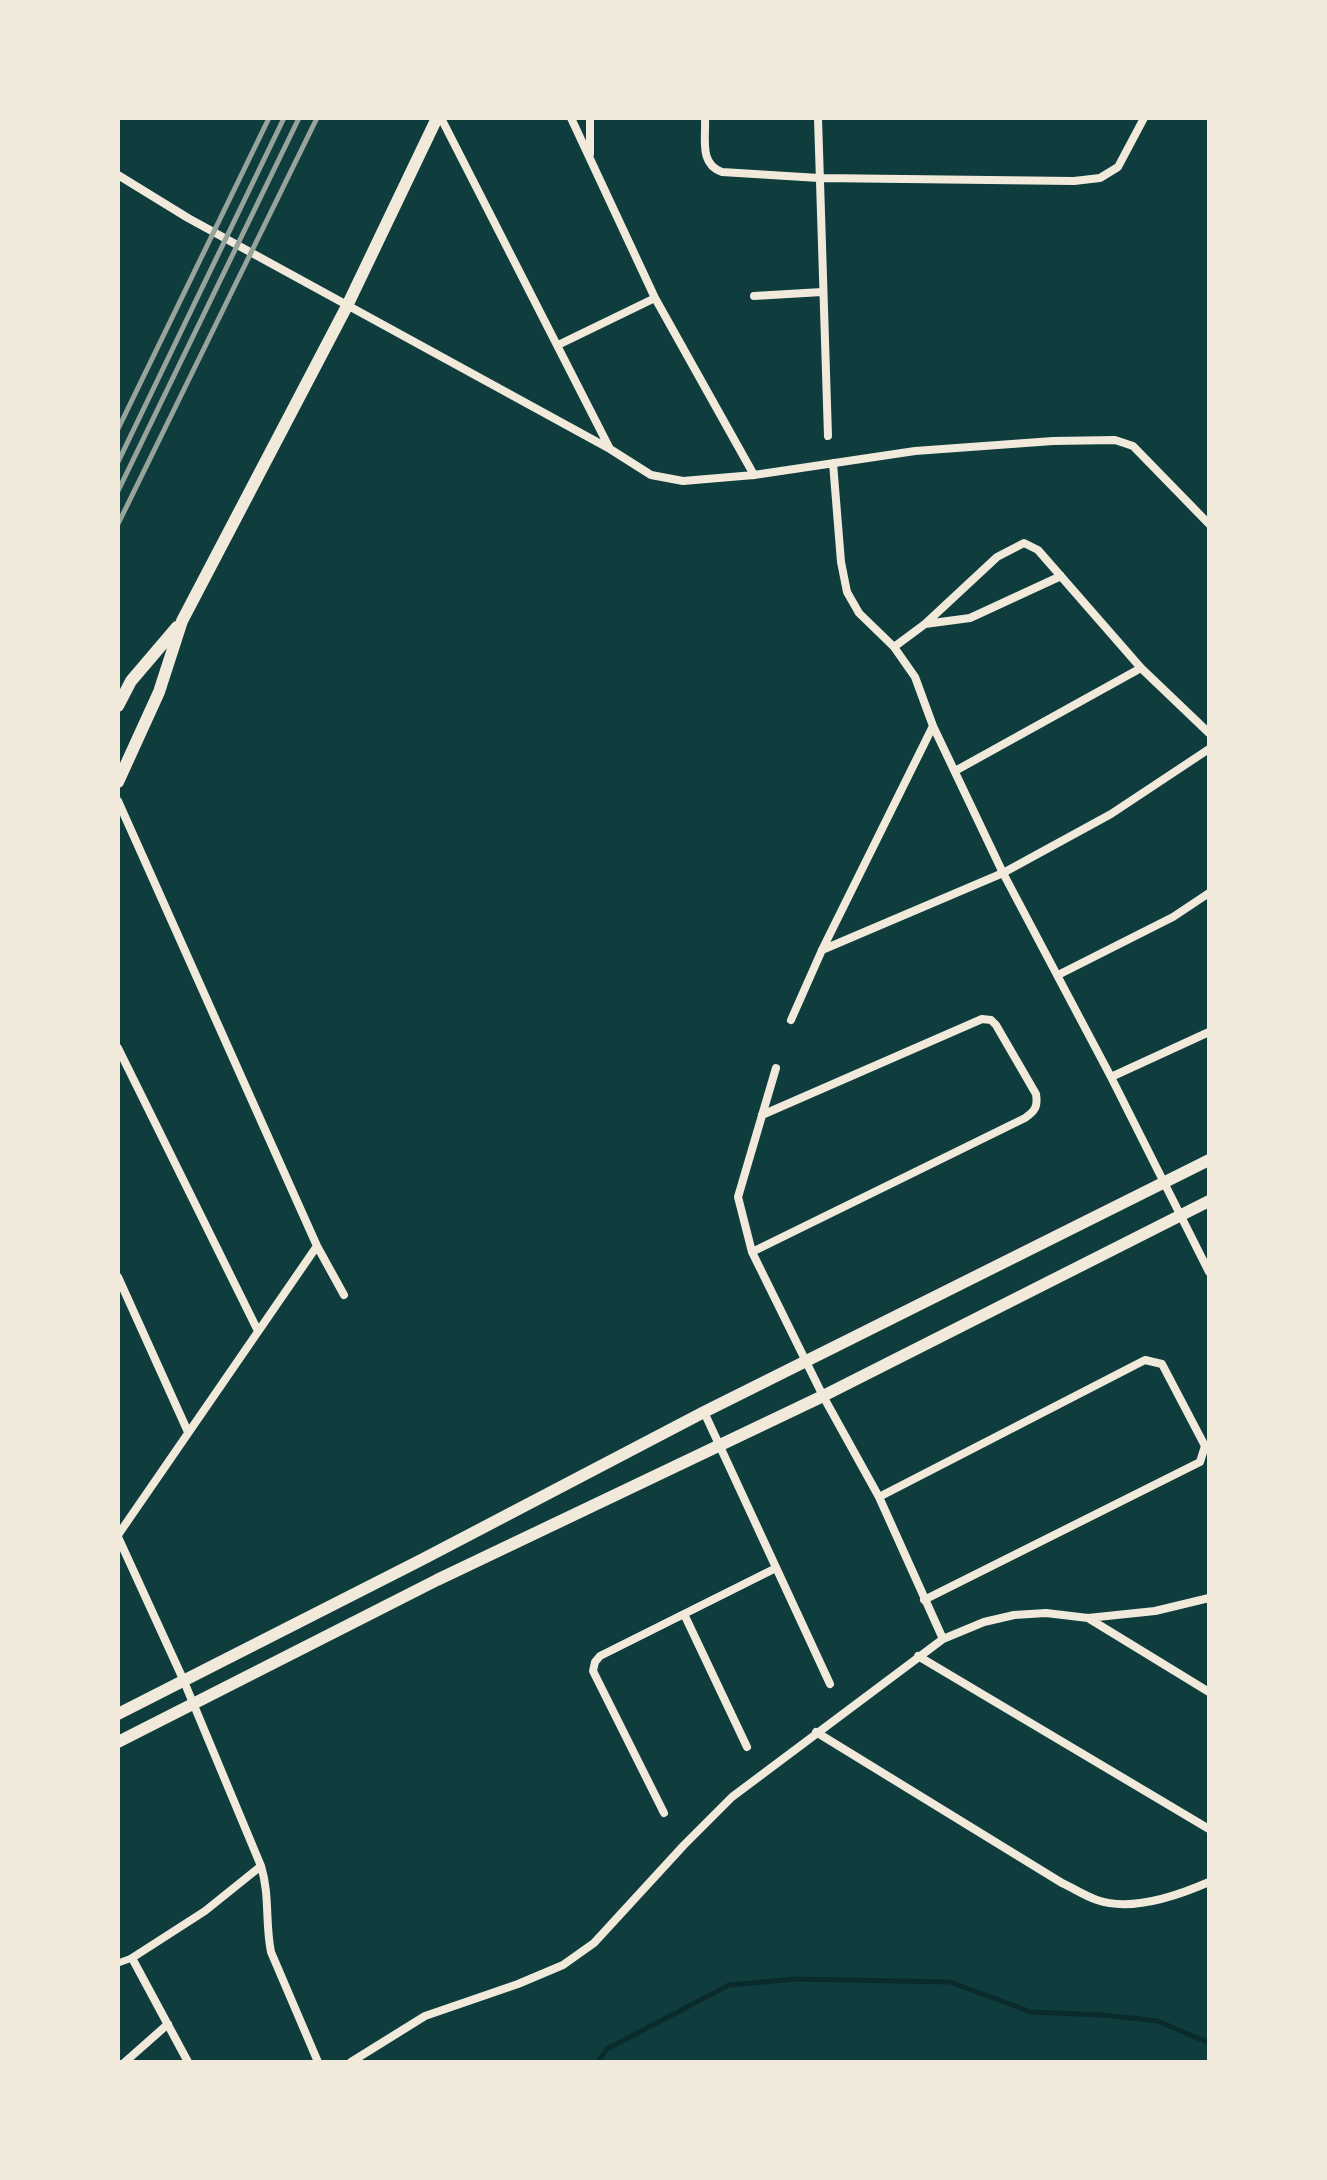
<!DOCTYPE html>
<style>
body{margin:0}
#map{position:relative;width:1327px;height:2180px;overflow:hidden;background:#0f3d3e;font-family:"Archivo Narrow",sans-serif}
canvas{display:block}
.frame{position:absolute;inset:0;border:120px solid #f1e9da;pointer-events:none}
</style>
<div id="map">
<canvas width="1327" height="2180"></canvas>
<div class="frame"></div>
</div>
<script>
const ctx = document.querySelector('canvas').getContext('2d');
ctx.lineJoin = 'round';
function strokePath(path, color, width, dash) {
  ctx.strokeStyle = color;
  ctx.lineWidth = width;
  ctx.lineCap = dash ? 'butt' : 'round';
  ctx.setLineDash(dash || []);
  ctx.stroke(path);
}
strokePath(new Path2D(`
 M598,2062L607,2049L729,1985L796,1979L950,1982L1031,2012L1103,2015L1158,2021L1209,2043`), '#0a2a2b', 5);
strokePath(new Path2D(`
 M118,1963L132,1958`), '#f1e9da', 7);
strokePath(new Path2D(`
 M441,118L610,449
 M571,118L655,298L754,475
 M705,118C706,139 699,164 722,172L819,178L1074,181L1100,178L1118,167L1144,118
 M818,118L828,436
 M590,154V118
 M118,175L188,218L610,449L651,475L683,481L754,475L915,451L1053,441L1115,440L1133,446L1209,524
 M754,296L822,292
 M558,345L655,298
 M833,463L841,562L847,592L859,613L894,647L915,677L933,726L1003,873L1111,1077L1209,1272
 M925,624L970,618L1061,576
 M894,647L925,624L997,557L1024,543L1038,550L1141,668L1209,733
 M955,771L1141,668
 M118,801L317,1246L344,1295
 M822,950L1003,873L1111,814L1209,749
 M1058,975L1173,917L1209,893
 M791,1020L822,950L933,726
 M118,1048L258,1331
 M776,1068L738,1197L752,1252L823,1396L879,1497L943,1639
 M1111,1077L1209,1032
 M752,1252L1025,1118C1035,1111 1038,1107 1036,1094L996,1025L991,1020L982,1019L762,1115
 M118,1277L188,1432
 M704,1412L830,1684
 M879,1497L1145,1360L1162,1364L1205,1446L1200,1462L924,1600
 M118,1535L317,1246
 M118,1537L183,1679L261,1866C270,1895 265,1923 271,1952L318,2062
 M684,1614L747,1747
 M1088,1618L1209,1692
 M918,1656L1209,1829
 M816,1732L1062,1883C1073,1888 1085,1896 1097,1900C1131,1912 1177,1896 1209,1882
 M664,1813L593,1671L595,1662L600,1656L776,1568
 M125,2062L168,2024
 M188,2062L132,1958L205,1911L261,1866
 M351,2062L425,2016L518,1984L563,1965L594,1943L684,1845L732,1797L943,1639L984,1622L1014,1615L1046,1613L1088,1618L1155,1611L1209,1598`), '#f1e9da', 8);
strokePath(new Path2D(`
 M118,706L131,681L177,627
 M118,782L159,692L182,621L347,306L437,118
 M118,1714L423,1559L704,1412L1209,1160
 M118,1742L437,1580L823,1396L1209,1201`), '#f1e9da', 12);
strokePath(new Path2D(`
 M118,429L269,118
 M118,462L284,118
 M118,491L299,118
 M118,524L317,118`), '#97a49c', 5);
</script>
